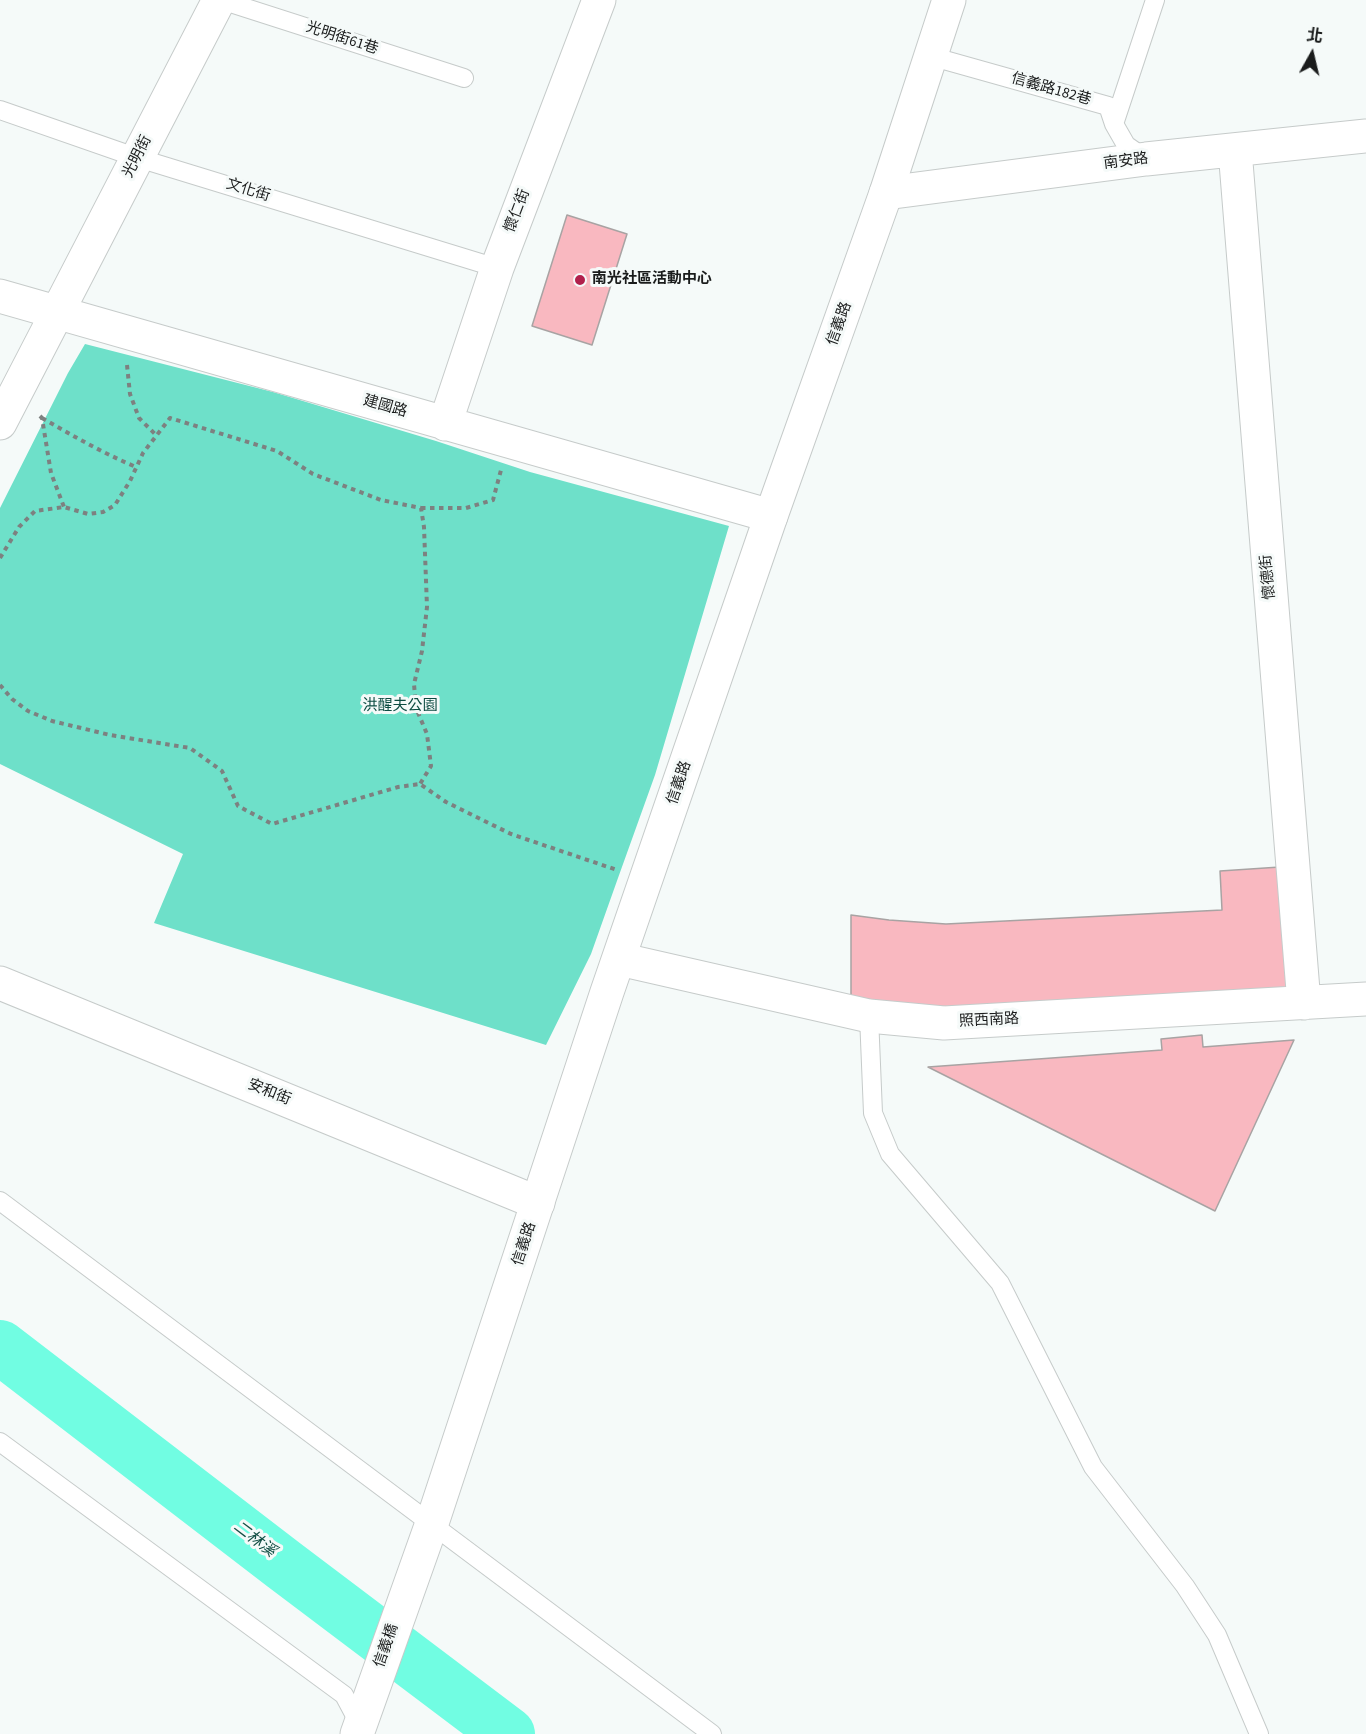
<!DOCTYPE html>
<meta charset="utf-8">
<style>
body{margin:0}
#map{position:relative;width:1366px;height:1734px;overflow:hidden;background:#f5faf9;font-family:"Source Sans 3","Noto Sans TC",sans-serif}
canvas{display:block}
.north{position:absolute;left:1282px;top:24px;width:60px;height:60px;-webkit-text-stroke:4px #f5faf9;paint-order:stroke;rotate:8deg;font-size:16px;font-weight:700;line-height:24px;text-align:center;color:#1a1c1c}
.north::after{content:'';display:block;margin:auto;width:21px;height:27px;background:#1a1c1c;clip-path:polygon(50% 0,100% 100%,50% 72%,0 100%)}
</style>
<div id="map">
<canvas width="1366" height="1734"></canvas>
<div class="north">北</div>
</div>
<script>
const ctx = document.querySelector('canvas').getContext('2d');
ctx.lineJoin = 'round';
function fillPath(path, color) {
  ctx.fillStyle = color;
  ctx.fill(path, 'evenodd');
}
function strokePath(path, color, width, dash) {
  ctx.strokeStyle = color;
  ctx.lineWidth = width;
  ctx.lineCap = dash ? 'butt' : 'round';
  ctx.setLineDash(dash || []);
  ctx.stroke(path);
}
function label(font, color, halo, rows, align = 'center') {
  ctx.font = font + ' "Source Sans 3","Noto Sans TC",sans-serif';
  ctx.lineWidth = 6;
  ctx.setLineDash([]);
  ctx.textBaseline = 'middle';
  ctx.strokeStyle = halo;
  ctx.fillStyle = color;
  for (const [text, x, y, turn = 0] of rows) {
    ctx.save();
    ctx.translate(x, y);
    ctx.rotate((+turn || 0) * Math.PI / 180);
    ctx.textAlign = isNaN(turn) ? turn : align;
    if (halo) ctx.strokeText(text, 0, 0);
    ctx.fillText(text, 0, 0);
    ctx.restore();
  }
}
fillPath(new Path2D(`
 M85,344L273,392L436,441L530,472L729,526L655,775L618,878L591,954L546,1045L154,923L183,854L0,764V508L68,373Z`), '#6ee0c9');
strokePath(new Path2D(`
 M0,1347L284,1565L508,1734`), '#71fde2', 54);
const building = new Path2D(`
 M567,215L627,234L592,345L532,326Z
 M1280,867L1291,993L949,1011L851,999V915L889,920L946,924L1222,910L1220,871Z
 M1202,1035L1203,1047L1294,1040L1215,1211L928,1067L1162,1050L1161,1039Z`);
fillPath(building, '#f9b8c0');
strokePath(building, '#a8a3a3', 1.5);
const service = new Path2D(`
 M221,0L464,78
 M930,56L1108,106L1114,124L1126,145L1146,159
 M0,110L138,158L497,268
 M1114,124L1155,0
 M869,1016L873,1113L890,1154L1000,1283L1093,1467L1185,1586L1217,1635L1259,1734
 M0,1201L712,1734
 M0,1442L344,1695L360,1725L363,1726`);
const minor = new Path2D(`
 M1235,150L1304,1003
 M886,193L1146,159L1366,136
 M0,296L771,516
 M0,423L219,0
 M445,424L497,268L599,0
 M619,959L869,1016L944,1023L1366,999
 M0,983L538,1203`);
const tertiary = new Path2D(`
 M357,1734L432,1523L607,992L771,516L886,193L949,0`);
strokePath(service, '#c6cbca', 20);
strokePath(minor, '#c6cbca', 35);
strokePath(tertiary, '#c6cbca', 35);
strokePath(new Path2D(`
 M127,365L130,394L139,418L157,436
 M40,416L42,418L51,473L64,507
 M42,418C73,436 103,453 136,467
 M421,508H466L493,500L501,470
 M0,558L19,527L35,511L64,507L88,514L103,512L115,505L130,481L143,453L170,418L277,451L313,474L381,500L421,508L424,527L427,607L422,651L414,684L416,708L427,734L431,766L420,784
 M0,685L12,699L28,711L52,721L110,735L190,748L222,771L238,806L272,824L398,787L420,784L446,802L511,834L617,870`), '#7d8180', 4, [4.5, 4.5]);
strokePath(service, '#fff', 18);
strokePath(minor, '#fff', 33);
strokePath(tertiary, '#fff', 33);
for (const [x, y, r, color] of [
 [580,280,6,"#b1204c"]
]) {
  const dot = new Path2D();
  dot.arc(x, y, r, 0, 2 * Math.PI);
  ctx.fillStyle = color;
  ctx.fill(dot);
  strokePath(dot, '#f5faf9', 2);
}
label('15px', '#1a1c1c', '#f5faf9', [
 ["光明街61巷",342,39,18],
 ["信義路182巷",1051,90,16],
 ["光明街",138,157,-63],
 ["南安路",1126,162,-7],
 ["文化街",248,191,17],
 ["懷仁街",518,211,-69],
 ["信義路",840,324,-70],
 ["建國路",385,407,16],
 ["懷德街",1269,577,-95],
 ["信義路",680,783,-71],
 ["照西南路",989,1021,-3],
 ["安和街",269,1093,22],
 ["信義路",525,1244,-72],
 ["信義橋",387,1646,-71]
]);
label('bold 15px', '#1a1c1c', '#f5faf9', [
 ["南光社區活動中心",592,280]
], 'left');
label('15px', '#0c4b41', '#f5faf9', [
 ["洪醒夫公園",400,707]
]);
label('italic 16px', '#135045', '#f5faf9', [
 ["二林溪",254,1540,37]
]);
</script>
